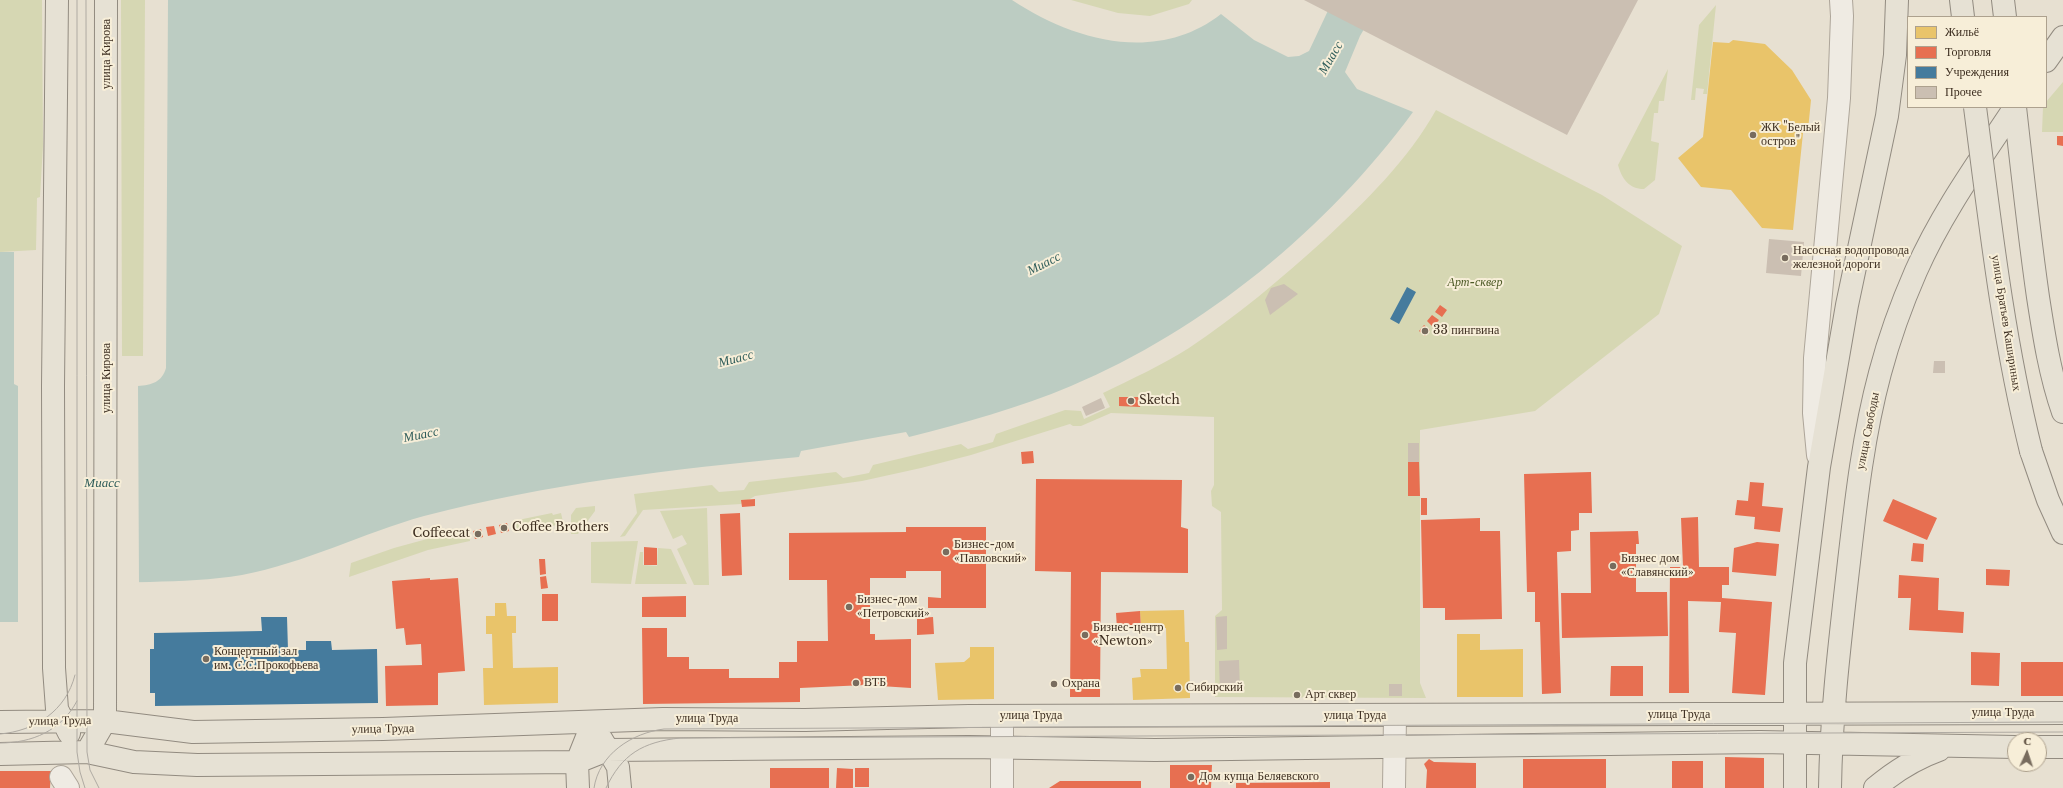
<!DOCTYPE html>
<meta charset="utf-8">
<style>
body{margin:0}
#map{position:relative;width:2063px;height:788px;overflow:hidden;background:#e7e0d1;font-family:"Libre Baskerville",serif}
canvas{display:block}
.legend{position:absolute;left:1907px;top:16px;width:140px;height:92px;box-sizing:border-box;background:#f7eed8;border:1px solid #ada18e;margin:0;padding:5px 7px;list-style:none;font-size:12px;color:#3d2e20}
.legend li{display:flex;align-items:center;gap:8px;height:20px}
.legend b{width:20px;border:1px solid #ada18e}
.north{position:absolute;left:2007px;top:732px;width:40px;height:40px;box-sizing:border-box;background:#f7eed8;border:1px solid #ada18e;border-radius:50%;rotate:3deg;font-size:11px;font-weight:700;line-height:16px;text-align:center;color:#3d2e20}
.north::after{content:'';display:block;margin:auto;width:14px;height:18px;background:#786c5e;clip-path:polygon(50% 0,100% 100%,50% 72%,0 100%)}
</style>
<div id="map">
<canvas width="2063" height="788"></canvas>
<ul class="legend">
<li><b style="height:11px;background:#e9c46a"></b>Жильё</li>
<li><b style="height:11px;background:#e76f51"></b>Торговля</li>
<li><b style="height:11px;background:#457b9d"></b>Учреждения</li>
<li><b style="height:11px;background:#cbbfb2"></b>Прочее</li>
</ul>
<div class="north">С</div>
</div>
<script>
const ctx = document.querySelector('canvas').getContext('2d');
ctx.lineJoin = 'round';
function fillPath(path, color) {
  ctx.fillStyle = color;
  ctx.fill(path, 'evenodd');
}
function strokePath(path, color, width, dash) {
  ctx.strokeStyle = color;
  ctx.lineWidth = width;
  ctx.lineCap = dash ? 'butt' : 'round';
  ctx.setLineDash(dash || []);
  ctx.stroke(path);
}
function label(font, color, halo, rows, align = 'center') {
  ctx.font = font + ' "Libre Baskerville",serif';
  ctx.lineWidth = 4;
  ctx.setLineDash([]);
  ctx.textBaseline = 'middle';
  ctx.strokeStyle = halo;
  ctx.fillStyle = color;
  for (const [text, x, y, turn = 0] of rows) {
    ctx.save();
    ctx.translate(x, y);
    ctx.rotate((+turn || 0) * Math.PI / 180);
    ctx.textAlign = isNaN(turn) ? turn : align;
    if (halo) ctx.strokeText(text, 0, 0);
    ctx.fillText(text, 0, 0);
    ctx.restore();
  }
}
fillPath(new Path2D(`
 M0,0H42L43,145L40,197L37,198L36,250L0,252Z
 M121,0H145L143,356H122Z
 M1071,0H1192L1189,4L1150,16L1118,13Z
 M1716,5L1707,94H1703L1704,89L1696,88L1695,100H1691L1699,25Z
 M1668,69L1664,101H1659L1658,113H1654L1651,141L1659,143L1655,180L1644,189C1629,189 1622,179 1618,165Z
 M2063,82V132H2042L2043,107H2046V102Z
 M1436,110L1602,195L1682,246L1659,314L1535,411L1420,430V683L1426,698L1215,697V616L1222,610L1221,512L1212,506L1211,491L1214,485V417L1111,413L1081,426H1073L1070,424L1073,423L971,455L921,468L862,481L755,496L741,504L643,510L625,536L620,537L637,513L634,494L712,485L719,492L744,490L749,482L836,472L843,478L869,473L873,465L961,444L968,449L993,442L996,434L1065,410L1081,411L1084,419L1110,407L1103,393C1132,379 1162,365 1189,348C1237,316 1281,279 1324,240C1366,201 1408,160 1436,110Z
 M595,506V511L578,534H571V515L576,508Z
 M707,508L709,585H694L677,549L687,544L682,535L673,539L660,511Z
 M552,513L553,515L561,513L563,522L553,526L552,523L513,531L512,526L518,520Z
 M449,533L469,534L470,541L428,550L349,577L351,563L394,548Z
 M638,541L631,584L591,583V542Z
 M658,548L671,549L687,584H635L640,552H643V565L657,566Z`), '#d6d7b3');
fillPath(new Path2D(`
 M168,0H1012C1074,41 1157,64 1221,14L1254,40L1288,57L1299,56L1309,51L1333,0H1381L1360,36L1345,72L1357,89L1413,112C1327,229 1204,330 1071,386C1019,408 964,423 909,437L906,432L801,451L799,457C672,469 547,484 424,516C363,533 305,563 242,575C212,580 181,581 150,582C107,583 63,583 19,583L18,622H0V252H14V384L18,386H138C152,385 162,382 166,368Z`), '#bcccc2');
fillPath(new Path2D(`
 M18,386H138L139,584L20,585V622H18Z`), '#e7e0d1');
fillPath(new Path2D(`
 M1733,40L1765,44L1792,70L1811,100L1808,130L1803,133L1793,230L1762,228L1731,190L1701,187L1678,158L1703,137L1713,42L1729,43Z
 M495,603H506L507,616H516V633H512L513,668L558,667V703L484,705L483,668H493L492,634H486V616H495Z
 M1184,610L1185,642H1189L1190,698L1133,700L1132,678L1141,677L1140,669H1167L1166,628L1141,629L1140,611Z
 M1457,634H1480V650L1523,649V697H1457Z
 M970,647H994V699L938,700L935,663L964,662L970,657Z`), '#e9c46a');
fillPath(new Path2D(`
 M2057,136H2063V146L2057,145Z
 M1440,305L1447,310L1442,317L1435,312Z
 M1432,315L1439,320L1433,327L1427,321Z
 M1424,325L1430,330L1425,336L1419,331Z
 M1119,397H1141L1140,407L1119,406Z
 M1033,451L1034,463L1022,464L1021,452Z
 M1408,462H1419L1420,496H1408Z
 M1591,472L1592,513H1579V530L1571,531V551L1557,552L1561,693L1542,694L1540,622H1535V592H1527L1524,474Z
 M1036,479L1182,480L1181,527L1188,529V573L1101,572L1100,697H1070L1071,572L1035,571Z
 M1750,482L1764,483L1762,506L1783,508L1780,532L1754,529L1755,517L1735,515L1737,500L1748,501Z
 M1421,498H1427V515H1421Z
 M755,499V506L742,507L741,500Z
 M1893,499L1937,518L1927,540L1883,521Z
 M740,513L742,575L722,576L720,514Z
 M1698,517L1699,567H1729V585H1722V598L1772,602L1765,695L1732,693L1736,633L1719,632L1721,602L1688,601L1689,693H1669L1670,567H1683L1681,518Z
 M1480,518V531H1500L1502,619L1445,620V608H1423L1421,520Z
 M507,523L509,531L501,533L499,525Z
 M494,526L496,534L488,536L486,527Z
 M906,527H986V608H928V597L941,598V571H906V578H870V634H875V640L911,639V688L865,685L800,688V702L643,704L642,628H667V657H689V669H729V678H779V662H797V641H828L827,580H789V533L906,532Z
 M481,529L483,537L475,539L473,531Z
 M1638,531L1639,544H1636V592H1667L1668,636L1562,638L1561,593H1591L1590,532Z
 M1757,542L1779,544L1776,576L1732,572L1734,548Z
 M1913,543L1924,544L1923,562L1911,561Z
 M644,547L657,548V565H644Z
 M539,559H545L546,574L540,575Z
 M1986,569L2010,570L2009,586L1986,585Z
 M1899,575L1939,578L1938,610L1964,612L1963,633L1909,630L1911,598H1898Z
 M546,576L548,588L541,589L540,577Z
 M430,578V580L458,578L465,671L438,673V705L386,706L385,666L422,665L421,644L406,645L404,628L396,629L392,581Z
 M542,594H558V621H542Z
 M686,596V617H642V597Z
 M1140,611L1141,628L1117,629L1116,613Z
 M933,617L934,634L917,635V618Z
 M1971,652L2000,653L1999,686L1971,685Z
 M2021,662H2063V696H2021Z
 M1611,666H1643V696H1610Z
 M1725,757L1764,758V788H1725Z
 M1429,759L1434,762L1476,763V788H1426L1427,770L1424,764Z
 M1523,759H1606V788H1523Z
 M1672,761H1703V788H1672Z
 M1170,765H1212L1211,788H1170Z
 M770,768H829V788H770Z
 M837,768L853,769V788H836Z
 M855,768H869V787H855Z
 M0,771H51L50,788H0Z
 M1060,781H1141V788H1049Z
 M1330,782V788H1236V783Z`), '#e76f51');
fillPath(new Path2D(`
 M1407,287L1416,292L1399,324L1390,319Z
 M261,617H287L288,650H306V641H331L332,650L377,649L378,703L155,706V693H150V649H154V633L262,631Z`), '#457b9d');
fillPath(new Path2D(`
 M1304,0H1638L1567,135Z
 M1769,239L1804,242L1801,276L1766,273Z
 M1284,284L1298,294L1270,315L1265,300L1271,288Z
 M1934,361H1945V373H1933Z
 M1101,398L1105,408L1086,416L1082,407Z
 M1408,443H1419V462H1408Z
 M1227,616V649L1217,650L1216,617Z
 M1239,660L1240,691L1220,692L1219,661Z
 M1389,684H1402V696H1389Z`), '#cbbfb2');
const minor = new Path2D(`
 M1818,455L1814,413L1815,358L1839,98L1842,16L1841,0
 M61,777L68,788
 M1002,788V716
 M1394,788L1395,716`);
const major = new Path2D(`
 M57,0L53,386L54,668L57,709L69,733
 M1961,0L1963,17
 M2003,0L2005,17
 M2046,61L2063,37
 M2015,107C2022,170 2029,234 2038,297C2044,336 2050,375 2063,412
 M2031,451L2048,500L2063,533
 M0,722L105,721L193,732L383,729L663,719L805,720L969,716L2063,713
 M602,740L618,767L620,788
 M2039,747H2063
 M87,752L105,721L106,0
 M0,754L87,752L134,762L197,765L577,762L607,750L969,747L1155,750L1760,742L2015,747
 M578,788L577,762L593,722
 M1795,788V663L1819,467L1847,305L1887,116L1895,55L1897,0
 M1830,788C1831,718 1839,649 1847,579C1855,510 1862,440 1880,373C1889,339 1902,303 1916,271C1942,212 1980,160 2015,107
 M1875,788C1895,771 1914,759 1939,750`);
strokePath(minor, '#ada599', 24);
strokePath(major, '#928b80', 24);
strokePath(minor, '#efebe3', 22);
strokePath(major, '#e6e1d4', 22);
strokePath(new Path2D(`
 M77,0V752L80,772L85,788
 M86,0L87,752L90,770L99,788
 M0,734C35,731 66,711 75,675
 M0,743C32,743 61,731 77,701
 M594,788C599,754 632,733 664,729L2063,722
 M606,788C622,754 643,742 680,738L2063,732`), '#afaaa2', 1);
const majorBridge = new Path2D(`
 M1975,107C1990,223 2003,338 2031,451`);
strokePath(majorBridge, '#928b80', 24, []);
strokePath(majorBridge, '#e6e1d4', 22);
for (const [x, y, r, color] of [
 [1753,135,4,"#786c5e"],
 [1785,258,4,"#786c5e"],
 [1425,331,4,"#786c5e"],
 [1131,401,4,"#786c5e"],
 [504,528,4,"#786c5e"],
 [478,534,4,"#786c5e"],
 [946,552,4,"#786c5e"],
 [1613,566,4,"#786c5e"],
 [849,607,4,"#786c5e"],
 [1085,635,4,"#786c5e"],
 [206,659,4,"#786c5e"],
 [856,683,4,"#786c5e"],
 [1054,684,4,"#786c5e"],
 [1178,688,4,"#786c5e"],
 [1297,695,4,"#786c5e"],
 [1191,777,4,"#786c5e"]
]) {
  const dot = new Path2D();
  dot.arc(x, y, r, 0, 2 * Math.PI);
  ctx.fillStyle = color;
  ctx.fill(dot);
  strokePath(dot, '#f7eed8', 1.5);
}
label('12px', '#3d2e20', '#f7eed8', [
 ["улица Кирова",107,54,-90],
 ["улица Братьев Кашириных",2006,323,81],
 ["улица Кирова",107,378,-90],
 ["улица Свободы",1868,431,-79],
 ["улица Труда",2003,713],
 ["улица Труда",1679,715],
 ["улица Труда",1031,716],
 ["улица Труда",1355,716],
 ["улица Труда",707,719],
 ["улица Труда",60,721,-1],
 ["улица Труда",383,729,-1]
]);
label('12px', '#3d2e20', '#f7eed8', [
 ["ЖК \"Белый",1761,128],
 ["остров\"",1761,142],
 ["Насосная водопровода",1793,251],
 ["железной дороги",1793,265],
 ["33 пингвина",1433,331],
 ["Sketch",1139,401],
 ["Coffee Brothers",512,528],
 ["Coffeecat",470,534,"right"],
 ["Бизнес-дом",954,545],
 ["«Павловский»",954,559],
 ["Бизнес дом",1621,559],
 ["«Славянский»",1621,573],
 ["Бизнес-дом",857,600],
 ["«Петровский»",857,614],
 ["Бизнес-центр",1093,628],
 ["«Newton»",1093,642],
 ["Концертный зал",214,652],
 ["им. С.С.Прокофьева",214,666],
 ["ВТБ",864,683],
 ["Охрана",1062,684],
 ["Сибирский",1186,688],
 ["Арт сквер",1305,695],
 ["Дом купца Беляевского",1199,777]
], 'left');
label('italic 12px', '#4d5a26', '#f7eed8', [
 ["Арт-сквер",1475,283]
]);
label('italic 13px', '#2f5d5a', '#f7eed8', [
 ["Миасс",1331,58,-60],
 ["Миасс",1044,264,-27],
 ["Миасс",736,359,-15],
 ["Миасс",421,435,-11],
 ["Миасс",102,483]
]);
</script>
